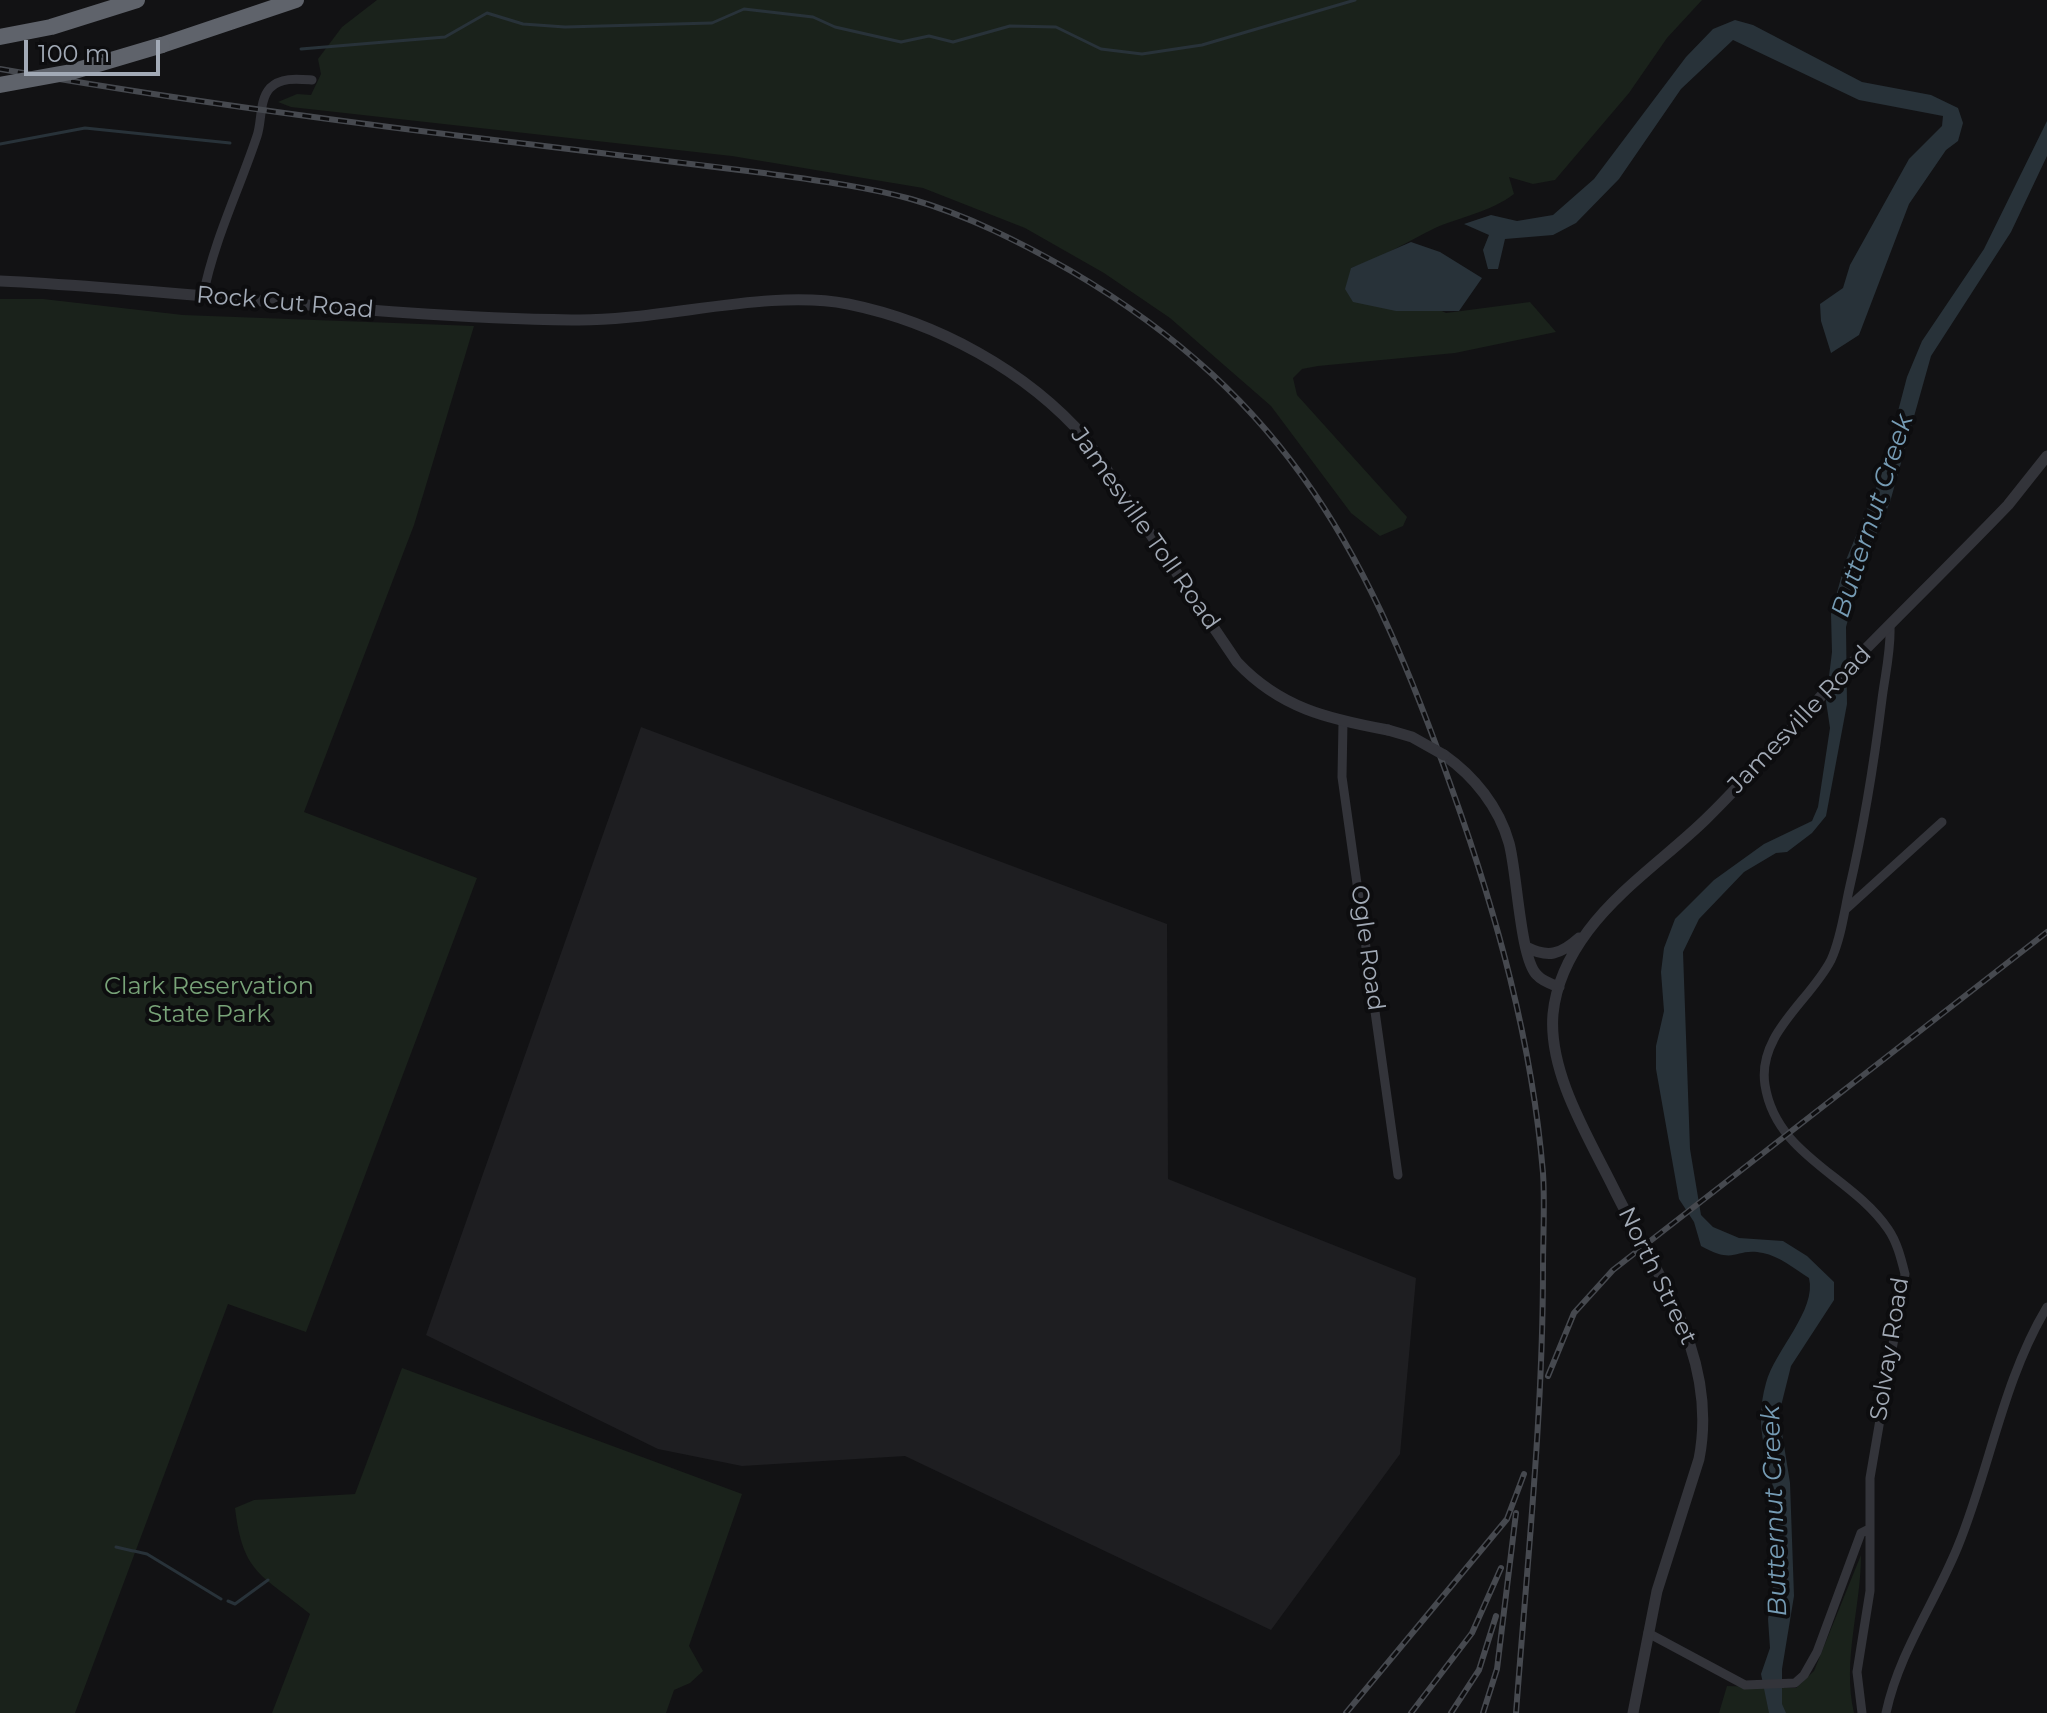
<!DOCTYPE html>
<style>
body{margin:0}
#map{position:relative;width:2047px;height:1713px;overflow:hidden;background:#121214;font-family:Montserrat,sans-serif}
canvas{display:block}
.scale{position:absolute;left:24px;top:40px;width:136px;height:36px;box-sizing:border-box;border:4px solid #a2aab6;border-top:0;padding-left:10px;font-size:24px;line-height:28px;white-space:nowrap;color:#a2aab6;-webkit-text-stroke:6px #0d0d0f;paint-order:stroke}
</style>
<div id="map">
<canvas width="2047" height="1713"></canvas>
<div class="scale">100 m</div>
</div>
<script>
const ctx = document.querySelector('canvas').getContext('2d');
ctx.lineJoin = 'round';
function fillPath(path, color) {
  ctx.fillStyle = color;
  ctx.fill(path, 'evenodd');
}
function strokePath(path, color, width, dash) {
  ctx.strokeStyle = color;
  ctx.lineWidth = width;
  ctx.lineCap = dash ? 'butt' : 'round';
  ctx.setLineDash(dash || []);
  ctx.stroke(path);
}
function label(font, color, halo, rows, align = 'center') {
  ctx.font = font + ' Montserrat,sans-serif';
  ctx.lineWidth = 8;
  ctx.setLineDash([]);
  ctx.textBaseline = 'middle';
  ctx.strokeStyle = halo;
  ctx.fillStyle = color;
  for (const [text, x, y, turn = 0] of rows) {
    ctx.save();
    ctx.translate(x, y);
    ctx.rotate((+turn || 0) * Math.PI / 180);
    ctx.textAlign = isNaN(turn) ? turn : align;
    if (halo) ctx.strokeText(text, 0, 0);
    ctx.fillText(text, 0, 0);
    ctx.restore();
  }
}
fillPath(new Path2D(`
 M641,727L1167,924L1168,1179L1416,1278L1400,1454L1271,1630L905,1456L742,1466L658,1449L426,1335Z`), '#1e1e21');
fillPath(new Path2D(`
 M377,0H1702L1667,38L1629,93L1555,180L1533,184L1509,177L1514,194C1490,212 1463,216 1435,228C1407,242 1381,258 1351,268L1446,313L1530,302L1556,332L1455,353L1318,366L1302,369L1293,378L1297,395L1407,517L1403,526L1380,536L1351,513L1271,406L1170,318L1104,273L1025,228L923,188L732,156L291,107L278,102L297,94L311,95L321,74L318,59L342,27Z
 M0,299H43L183,315L474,326L414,525L304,812L477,878L306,1332L228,1304L75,1713H0Z
 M402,1368L742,1494L689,1646L703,1671L690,1683L674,1690L666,1713H272L310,1614C262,1574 243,1575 235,1508L254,1500L355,1494Z
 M1861,1555C1861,1608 1842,1660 1854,1713H1719L1727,1686L1796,1688L1814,1671Z`), '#1a221b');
fillPath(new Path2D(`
 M1735,20L1753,25L1862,82L1931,95L1958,108L1963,123L1958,141L1946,150L1909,204L1859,335L1831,353L1821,321L1820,304L1843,288L1850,265L1909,159L1942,126L1943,116L1859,100L1733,40L1681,89L1619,179L1576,223L1553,235L1505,239L1498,269H1488L1483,250L1489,235L1464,224L1491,215L1517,221L1553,215L1594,179L1686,57L1713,29Z
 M2047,121V156L2011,232L1931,356L1890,502L1862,568L1846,627L1847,704L1826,816L1812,833L1787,852L1776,853L1744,872L1699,919L1683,952L1690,1149L1701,1215L1713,1227L1739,1238L1783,1241L1807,1256L1834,1282V1300L1791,1366L1779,1414L1790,1483L1794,1596L1782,1669V1704L1786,1713H1769L1761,1674L1770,1648L1768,1619C1775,1583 1778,1540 1775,1503C1771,1457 1752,1433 1766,1383C1775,1350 1817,1310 1809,1278C1795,1269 1779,1256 1763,1253C1734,1247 1737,1266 1701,1246L1694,1222L1679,1199L1656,1069V1046L1664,1011L1661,972L1664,948L1675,919L1714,880L1764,844L1812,821L1818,807L1830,728L1826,701L1832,652L1831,614L1846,560L1881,476L1907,377L1922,341L1984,249Z
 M1411,242L1440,252L1482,278L1459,311H1396L1353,302L1345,289L1351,268Z`), '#283239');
strokePath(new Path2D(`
 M301,49L445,37L487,13L523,24L565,27L712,23L744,9L813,17L835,27L901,42L929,36L953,42L1010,26L1056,27L1101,49L1142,54L1202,45L1355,0
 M0,144L85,128L230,143
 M116,1547L133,1551
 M134,1551L147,1554L221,1599
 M228,1601L235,1604L268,1580`), '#283239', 3);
strokePath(new Path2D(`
 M203,296C214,240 239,190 257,136C262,122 259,100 270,88C281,77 298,79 312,80
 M1343,722L1342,777L1398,1175
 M1845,910L1942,822
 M1648,1633L1745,1685L1795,1683L1804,1675L1817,1652L1861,1533L1869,1529
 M1862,1713L1857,1672L1870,1591V1478L1905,1274C1901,1258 1897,1242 1888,1229C1851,1175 1776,1156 1765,1085C1757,1034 1810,1001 1831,960C1841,938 1844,913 1849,890C1864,826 1874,764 1882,699C1885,675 1891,651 1890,627
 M1886,1713C1899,1652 1935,1603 1958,1546C1990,1468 2003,1380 2047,1307`), '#33343a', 9);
strokePath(new Path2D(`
 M0,281C191,290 381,318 572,320C659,322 767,288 848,304C937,322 1027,371 1086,439L1237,662C1280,708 1328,719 1388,730
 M1444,755C1474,776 1499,807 1509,843C1517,871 1520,959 1537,975C1542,981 1551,984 1559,987
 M1526,947C1548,958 1560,955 1579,938
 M1633,1713L1657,1591L1699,1459C1719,1357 1657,1276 1614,1189C1589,1138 1548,1073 1553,1014C1556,983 1570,955 1588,931C1620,888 1668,856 1706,819C1758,768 1805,712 1855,660C1906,608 1958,557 2008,505L2047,456`), '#33343a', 11);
strokePath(new Path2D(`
 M0,37L51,27L137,0
 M162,45L296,0`), '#5f636b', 16);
const rail = new Path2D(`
 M0,69C178,100 356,124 536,145C612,154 688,163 764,173C813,180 863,186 911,199C967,215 1020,242 1071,271C1291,400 1371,559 1453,792C1497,915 1532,1042 1543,1173C1545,1204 1543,1236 1543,1267C1543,1416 1527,1565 1516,1713
 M1548,1376L1574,1313L1613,1270L2047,932
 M1346,1713L1507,1519L1524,1474
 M1411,1713L1472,1633L1501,1568
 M1451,1713L1479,1670L1496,1616
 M1483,1713L1497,1669L1516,1513`);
strokePath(rail, '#46494f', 6);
strokePath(rail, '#0d0d0f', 3, [9]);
strokePath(new Path2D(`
 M1388,730L1412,737L1444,755`), '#33343a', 11);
strokePath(new Path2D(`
 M0,85L71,72L162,45`), '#5f636b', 16);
label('24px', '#a2aab6', '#0d0d0f', [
 ["Rock Cut Road",285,303,5],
 ["Jamesville Toll Road",1145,529,55],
 ["Jamesville Road",1800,720,-46],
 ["Ogle Road",1367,948,82],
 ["North Street",1657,1276,64],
 ["Solvay Road",1890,1349,-81]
]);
label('24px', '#78a378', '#0d0d0f', [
 ["Clark Reservation",209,987],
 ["State Park",209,1015]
]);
label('italic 26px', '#769cb5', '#0d0d0f', [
 ["Butternut Creek",1873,516,-72],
 ["Butternut Creek",1775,1511,-92]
]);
</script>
